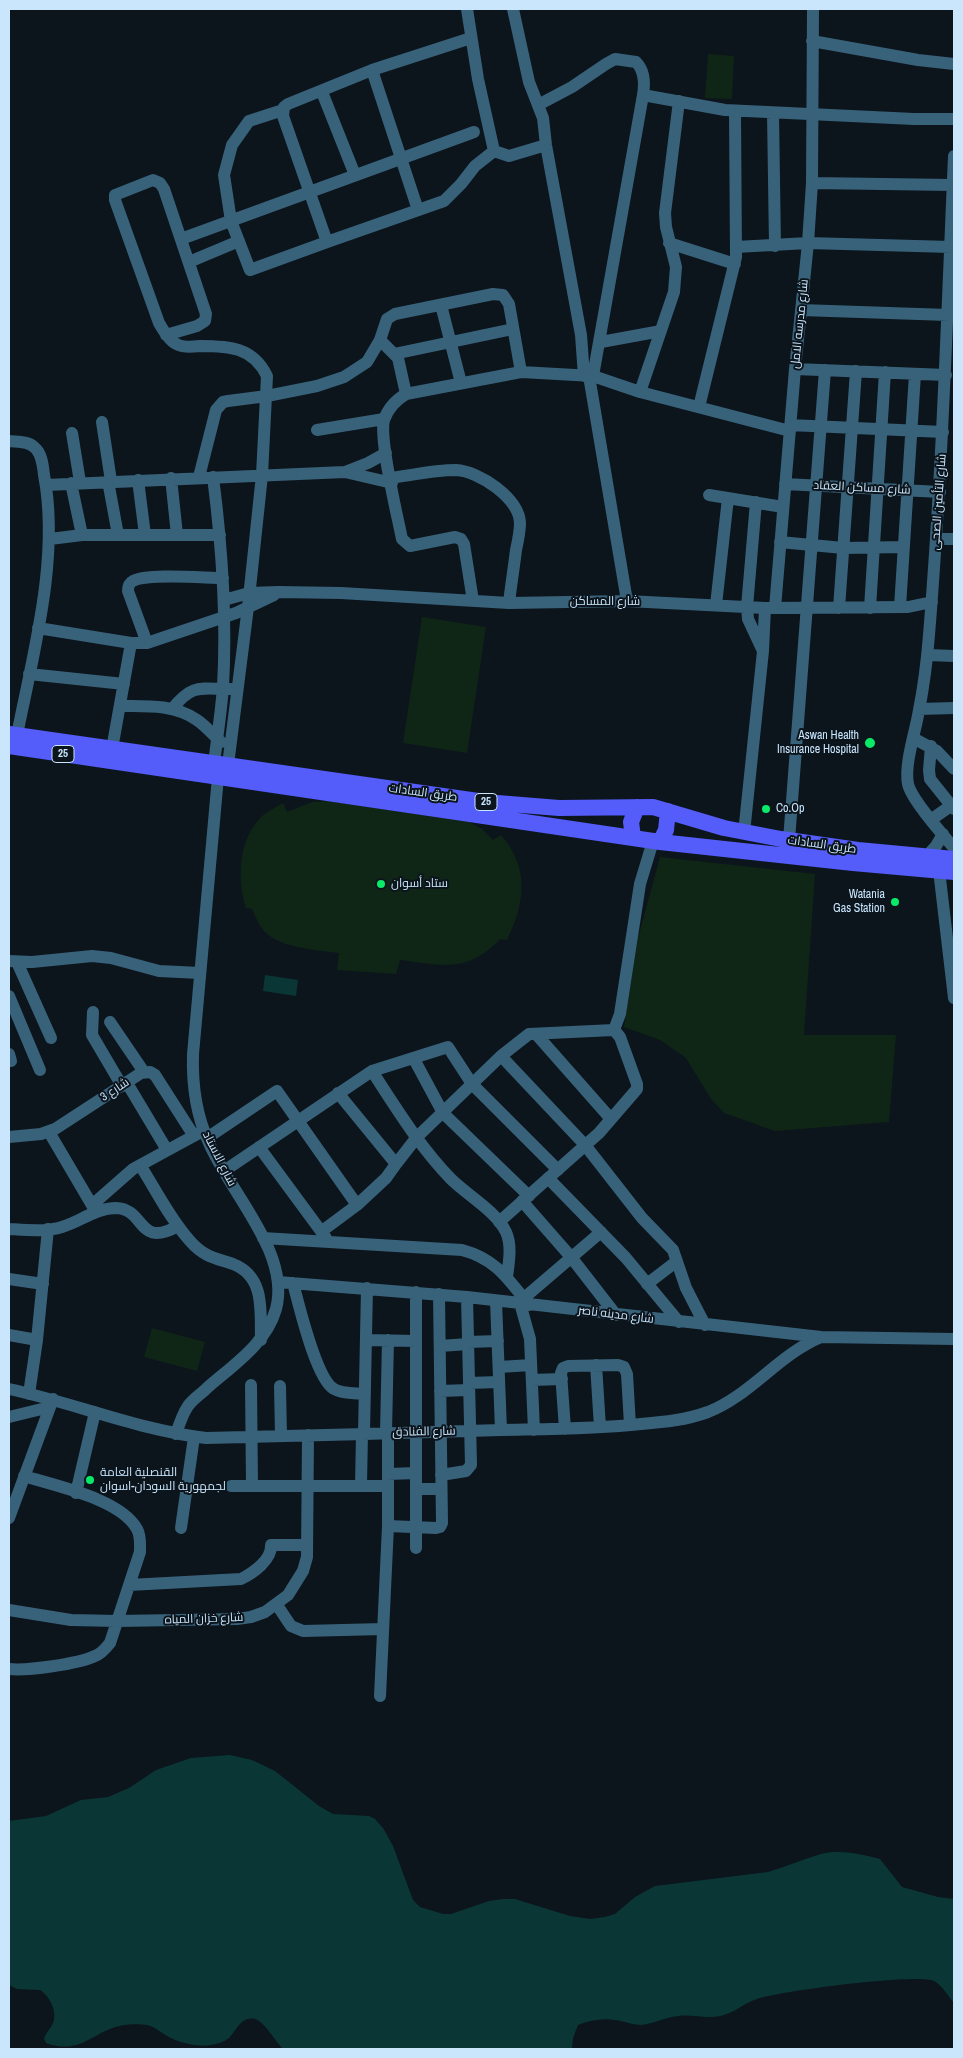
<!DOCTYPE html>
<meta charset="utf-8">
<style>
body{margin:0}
#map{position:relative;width:963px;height:2058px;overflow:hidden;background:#0c141c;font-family:"Archivo Narrow",sans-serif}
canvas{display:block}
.frame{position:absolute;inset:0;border:10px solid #c9e6fd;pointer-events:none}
</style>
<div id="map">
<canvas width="963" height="2058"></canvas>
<div class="frame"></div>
</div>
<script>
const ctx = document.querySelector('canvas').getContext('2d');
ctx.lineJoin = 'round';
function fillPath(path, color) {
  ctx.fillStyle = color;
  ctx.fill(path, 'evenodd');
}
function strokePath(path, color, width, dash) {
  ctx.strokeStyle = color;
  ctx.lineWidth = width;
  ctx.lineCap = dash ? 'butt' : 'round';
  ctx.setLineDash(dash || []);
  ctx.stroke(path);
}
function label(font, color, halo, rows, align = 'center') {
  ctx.font = font + ' "Archivo Narrow",Cairo,sans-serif';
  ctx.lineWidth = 4;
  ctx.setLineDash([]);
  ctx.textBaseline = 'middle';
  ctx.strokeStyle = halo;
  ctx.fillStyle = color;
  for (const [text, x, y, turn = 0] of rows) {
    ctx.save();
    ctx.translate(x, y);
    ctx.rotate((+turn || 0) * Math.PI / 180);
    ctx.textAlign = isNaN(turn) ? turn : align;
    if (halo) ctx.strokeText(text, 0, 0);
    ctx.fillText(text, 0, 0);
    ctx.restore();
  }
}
fillPath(new Path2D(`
 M708,54L734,56L732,99L705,98Z
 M422,617L486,627L467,753L403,743Z
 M328,801L469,822L482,829L493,840L501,835C530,868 525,903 507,940L500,939C467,974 442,965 400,960L396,974L337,970L339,953C317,950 274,948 261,927C257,922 255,914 252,909L246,908C237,879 238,842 260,818C266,812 275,808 283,803L287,812L312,802Z
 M660,857L815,874L804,1035H896L889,1122L775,1131L724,1113L711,1099L686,1058L660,1040L624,1027L638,938Z
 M152,1328L205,1342L197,1371L144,1357Z`), '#0f2616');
fillPath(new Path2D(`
 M265,975L298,980L296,996L263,991Z
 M230,1755L252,1760L275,1771L319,1806L333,1814L369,1816L375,1819L383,1828L393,1846L413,1900L420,1907L443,1914H451L489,1901L503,1899H515L570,1916L590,1919L605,1917L615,1914L635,1897L655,1886L768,1872C786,1867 803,1859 821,1854C838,1849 862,1854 880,1859L902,1887L938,1897L954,1899V2003C948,1996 942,1985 934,1981C918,1973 779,1991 757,1999C744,2003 733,2014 720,2016C706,2019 692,2014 678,2016C665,2017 654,2024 641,2025C633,2025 624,2021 615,2020C603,2018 590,2020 578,2025L573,2038L572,2049H283C276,2042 264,2021 255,2019C241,2016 237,2030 229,2038C224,2042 217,2044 211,2045C195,2047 178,2043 164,2034C159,2031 153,2026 147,2025C141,2024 131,2024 124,2025C93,2030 82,2056 46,2043L44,2038C46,2033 51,2028 53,2023C58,2012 49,1995 40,1990L17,1989L9,1985V1821L46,1816L81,1800L108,1797L129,1788L156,1770L191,1758Z`), '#0a3735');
strokePath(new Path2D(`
 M467,9L478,79L494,151
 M513,9L529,82L543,118L546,145L581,335L584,376
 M471,38L372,70L288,104L284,107L283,116L327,242L444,201L461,184L475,166L494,151
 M812,41L918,60L954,64
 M372,70L418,210
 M322,92L355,175
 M643,95L725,110L914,119H954
 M538,105L572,87L606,64L615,59L636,62C645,71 645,83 643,95L593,376
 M283,110L249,121L232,145L224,175L231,221L250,270L327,242
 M773,113L775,246
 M494,151L509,156L546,145
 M954,156C947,316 942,475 929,635C927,660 924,685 919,710C916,730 904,764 908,784C911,799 943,835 954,848
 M812,183L953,185
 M181,239L474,132
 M669,243L735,264
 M736,247L808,243L951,247
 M189,262L239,241
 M441,305L461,383
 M801,310L948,315
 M166,335L197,326L205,321L206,314L164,189L160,183L153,180L115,195V200L159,323C163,330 167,337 173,342C181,348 191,347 200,346C229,346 253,347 267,376L262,475L248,607L228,765
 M380,340L398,358L406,394
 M601,342L661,331
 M394,354L513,329
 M795,369L946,375
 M589,376L627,601
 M640,392L674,292L676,267L666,227L665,213L679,101
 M699,407L736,257L735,111
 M102,422L111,481
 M790,425L943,432
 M317,430L384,419
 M72,433L80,482
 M9,441C17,442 28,441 34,447C42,453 43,466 44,475C60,557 33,654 17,735
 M345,472L368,463L386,453
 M199,477L216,410L223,402L228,401L267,396L317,386L344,377L367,362L380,340L387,319L395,314L493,294L503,295L509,304L521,372
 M213,477C222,547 227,617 223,687C221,713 217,738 214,764
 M171,478L177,535
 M391,478C412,475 435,470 456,470C479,471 519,498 520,523C520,531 518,541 516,550C514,567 511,585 509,603
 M138,480L145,535
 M108,481L118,535
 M71,483L82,535
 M785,484L940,492
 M46,485L345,472L392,483
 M709,495L783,507
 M756,502L747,607L748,619L762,649
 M50,539L82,535H220
 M936,539H954
 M780,542L843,548L904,547
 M224,600L249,593L278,592L341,593L509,603L627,601L765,608L908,607L932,602
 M473,601L464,544L461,539L455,537L410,546L402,539C397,514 379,440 384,420C388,408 396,400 406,394L521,372L593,376L640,392L790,431
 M716,605L728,498
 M900,607L915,374
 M775,608L795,369L808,243L812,183L813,9
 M839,608L856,371
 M870,608L885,372
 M38,628L131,643H147L236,613L274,595
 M147,643L128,591C128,587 129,583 133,581C147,573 205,578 223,578
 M928,655L954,656
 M29,674L124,684
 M120,706C146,706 174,704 197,720C206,726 213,735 221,742
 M172,709C193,683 200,689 231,689
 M919,709L954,708
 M913,738L937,751L954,769
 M931,746L929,770L930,779L954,809
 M112,749L131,643
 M932,819L952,805
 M744,833L763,651L765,608
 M789,840L825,370
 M926,857L936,846L943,834
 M939,870L954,998
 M9,961L32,962L92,956L111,958L159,971L200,973
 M17,962L51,1038
 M9,996L40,1070
 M93,1012L92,1035L122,1086
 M110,1022L144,1072
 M536,1034L611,1119
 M9,1054L11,1061
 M501,1056L585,1145L642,1218L673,1250L686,1288L705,1325
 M414,1059L443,1113L529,1196
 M372,1071C396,1108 420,1147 451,1179C467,1195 496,1211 506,1232C512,1245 509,1262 507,1277
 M127,1083L167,1150
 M338,1093L396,1164L386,1178L357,1205
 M49,1132L96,1212
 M9,1137L41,1134L55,1129L141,1073L150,1072L155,1075L194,1136
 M207,1138L277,1091L357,1205L322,1231
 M259,1147L326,1238
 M396,1164L417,1137L501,1056L529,1034L614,1030L620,1014L640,884L653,841
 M140,1165C156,1190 170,1219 190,1241C204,1257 215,1258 233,1264C266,1277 260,1312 261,1340
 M224,1171L372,1071L448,1047L472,1084L558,1170
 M548,1178L626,1258L679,1322
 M522,1201L571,1257L616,1315
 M92,1205L133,1169L201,1132
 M499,1222L599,1133L637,1089V1084L620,1037L614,1030
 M9,1229C26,1230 46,1232 62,1227C81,1221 96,1208 116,1208C146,1209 137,1249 178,1226
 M263,1238L462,1250C496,1259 508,1279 529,1305
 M9,1279L43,1284
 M278,1282L467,1297L821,1337L954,1339
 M293,1283C299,1305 316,1379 334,1389C342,1394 355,1393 365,1394
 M647,1284L677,1261
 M524,1298L601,1232
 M496,1301L501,1430
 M520,1303L530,1339L534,1430
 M9,1335L37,1340
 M366,1340L416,1341
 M468,1342L498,1341
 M440,1346L468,1344
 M596,1365L600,1427
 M499,1367L531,1365
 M532,1380L562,1379
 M469,1383L499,1382
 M251,1385L252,1486
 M280,1386L281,1436
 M9,1389C75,1403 138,1430 206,1438C304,1436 403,1433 501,1430C548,1429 595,1429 641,1424C664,1422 686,1420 708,1412C751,1395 778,1355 821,1337
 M440,1391L469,1390
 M29,1394L37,1340L48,1229
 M9,1417L50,1407
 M565,1429L561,1373L563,1368L568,1366L618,1365L624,1367L627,1374L630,1425
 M364,1433L367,1288
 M386,1433L388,1340
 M176,1434C179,1425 182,1415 188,1406C193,1399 201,1394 207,1388C233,1365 266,1344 276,1309C291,1253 230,1193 209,1143C196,1115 192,1085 193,1054L218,777
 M388,1474L416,1473
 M441,1475L466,1471L471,1465L467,1297
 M231,1486H388
 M361,1486L362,1433
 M416,1489H441
 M76,1493L95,1412
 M9,1518L53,1399
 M388,1526L436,1528L440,1527L442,1523L439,1294
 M181,1528L194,1437
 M416,1548V1292
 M129,1585L241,1579C253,1573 272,1560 271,1545H307
 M277,1605L291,1626L303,1631L383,1629
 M9,1610L71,1620L117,1621L237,1619L251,1617L265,1612L288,1595L303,1571L307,1557L308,1435
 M9,1669C27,1671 78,1664 95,1656C101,1654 106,1648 110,1643L140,1552C140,1544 141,1536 137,1529C121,1499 56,1486 24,1476
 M380,1696L388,1526V1433`), '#38627a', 12);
strokePath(new Path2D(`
 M9,734L485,802L559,808L653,807L724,828L781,839L858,850L954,859
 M9,746L660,842L853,863L954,872
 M633,837L631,822L637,807
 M660,842L666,830L668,811`), '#545cf9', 16);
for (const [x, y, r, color] of [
 [870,743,6,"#08ea68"],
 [766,809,5,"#08ea68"],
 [381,884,5,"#08ea68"],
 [895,902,5,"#08ea68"],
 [90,1480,5,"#08ea68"]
]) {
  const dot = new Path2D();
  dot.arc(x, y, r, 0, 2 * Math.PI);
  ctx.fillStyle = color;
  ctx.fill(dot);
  strokePath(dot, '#0c141c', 2);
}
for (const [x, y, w] of [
 [63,754,22],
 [486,802,22]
]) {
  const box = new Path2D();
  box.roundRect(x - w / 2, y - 8.5, w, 17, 4);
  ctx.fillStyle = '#0c141c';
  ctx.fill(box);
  strokePath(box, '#c9e6fd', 1);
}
label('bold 11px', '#c9e6fd', null, [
 ["25",63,754],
 ["25",486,802]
]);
label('12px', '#c9e6fd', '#0c141c', [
 ["شارع مدرسه الامل",800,324,-84],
 ["شارع مساكن العقاد",862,488,3],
 ["شارع التأمين الصحى",939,502,-86],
 ["شارع المساكن",605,602],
 ["طريق السادات",423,793,8],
 ["طريق السادات",822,845,8],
 ["شارع 3",115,1090,-33],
 ["شارع الاستاد",219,1159,63],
 ["شارع مدينه ناصر",616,1315,7],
 ["شارع الفنادق",424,1432,-1],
 ["شارع خزان المياه",204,1619,-2]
]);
label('12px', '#c9e6fd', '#0c141c', [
 ["Aswan Health",859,736,"right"],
 ["Insurance Hospital",859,750,"right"],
 ["Co.Op",776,809],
 ["ستاد أسوان",391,884],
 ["Watania",885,895,"right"],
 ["Gas Station",885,909,"right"],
 ["القنصلية العامة",100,1473],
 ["لجمهورية السودان-اسوان",100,1487]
], 'left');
</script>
